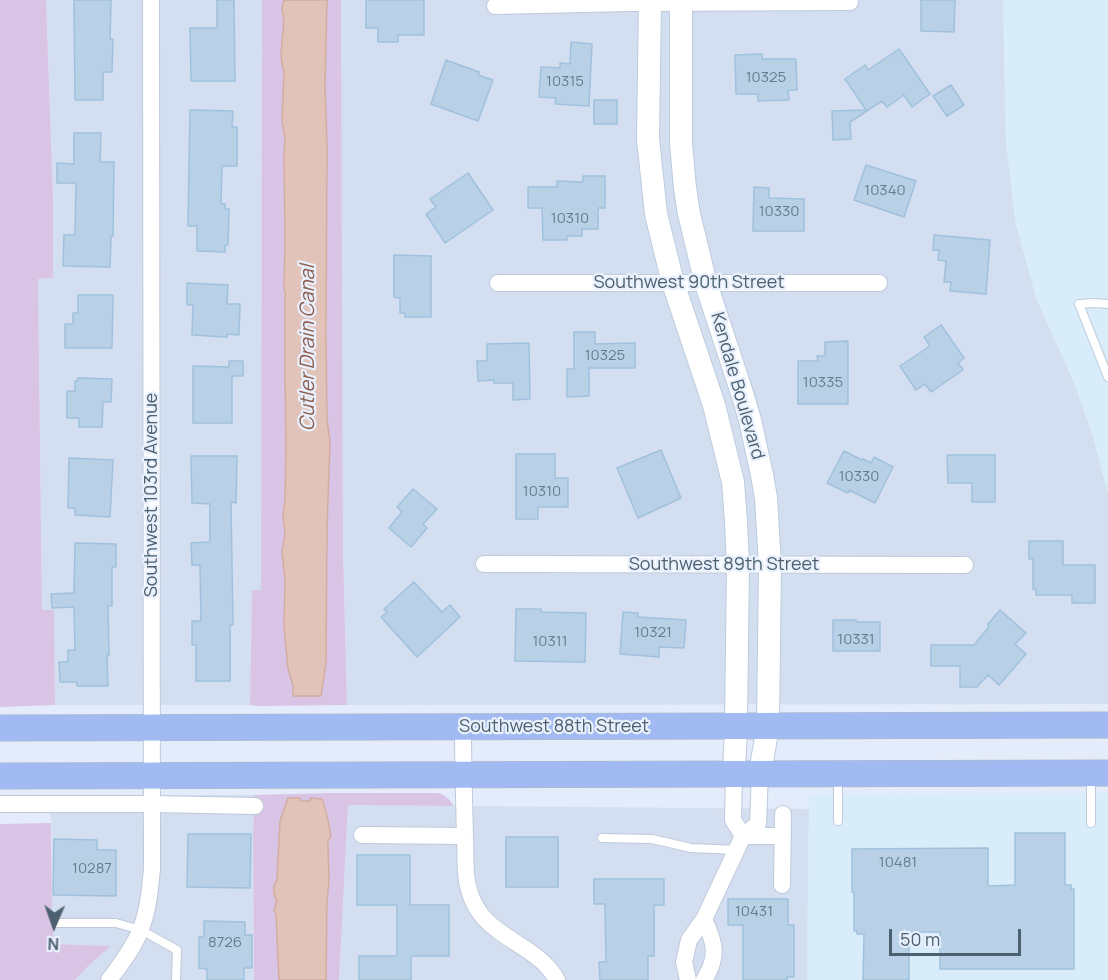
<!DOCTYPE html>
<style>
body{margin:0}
#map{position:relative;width:1108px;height:980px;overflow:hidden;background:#e4ebfa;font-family:Manrope,sans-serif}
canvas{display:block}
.north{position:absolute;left:24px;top:896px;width:60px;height:60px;-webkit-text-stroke:4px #e9f0fd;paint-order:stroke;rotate:182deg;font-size:16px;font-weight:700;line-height:24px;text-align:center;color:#4c606f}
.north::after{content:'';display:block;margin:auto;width:21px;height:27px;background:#4c606f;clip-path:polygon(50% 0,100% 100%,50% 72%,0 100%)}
.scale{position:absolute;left:889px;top:929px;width:132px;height:27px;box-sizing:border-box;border:3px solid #4c606f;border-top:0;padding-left:8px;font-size:18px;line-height:21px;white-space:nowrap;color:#4c606f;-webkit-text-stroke:4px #e9f0fd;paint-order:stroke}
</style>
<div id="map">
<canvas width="1108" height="980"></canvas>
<div class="north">N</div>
<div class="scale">50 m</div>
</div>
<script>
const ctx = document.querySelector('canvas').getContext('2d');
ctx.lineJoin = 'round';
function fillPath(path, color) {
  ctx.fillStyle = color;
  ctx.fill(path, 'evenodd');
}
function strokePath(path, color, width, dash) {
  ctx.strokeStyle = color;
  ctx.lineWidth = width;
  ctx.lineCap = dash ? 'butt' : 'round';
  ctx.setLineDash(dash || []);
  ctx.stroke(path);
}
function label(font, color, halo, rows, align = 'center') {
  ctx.font = font + ' Manrope,sans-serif';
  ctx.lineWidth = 4.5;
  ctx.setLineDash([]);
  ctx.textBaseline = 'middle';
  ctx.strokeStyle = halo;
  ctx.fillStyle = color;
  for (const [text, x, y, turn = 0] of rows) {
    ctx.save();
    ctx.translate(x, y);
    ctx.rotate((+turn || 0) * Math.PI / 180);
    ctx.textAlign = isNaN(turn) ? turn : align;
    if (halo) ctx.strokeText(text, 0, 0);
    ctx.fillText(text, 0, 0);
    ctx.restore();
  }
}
fillPath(new Path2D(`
 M46,0H262L261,590H252L250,705H55L54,611H42L38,279L53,278V198Z
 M341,0H1003L1006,142L1036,298L1073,380L1093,436L1108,494V704L347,705L343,548Z
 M187,795H255L253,832L254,980H75L90,964L110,946L54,944L52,910V834L49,796Z
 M348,805L809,809L807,980H339Z`), '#d3def1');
fillPath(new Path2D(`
 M1003,0H1108V494L1093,436L1073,380L1036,298L1015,221L1006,142Z
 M1108,793V980H807L809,794Z`), '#d8edf9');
fillPath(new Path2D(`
 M0,0H46L53,198V278L38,279L42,610H54L55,705L0,707Z
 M262,0H284L282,9L284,21L282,64L284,72L283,135L285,141L284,153L285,240L284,289L285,292V373L286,446L285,498L283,516L285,534L284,627L288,669L293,685V696H320L326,663L327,529L330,442L327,419V146L325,86L327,0H341L343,548L347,705L260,706L250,705L252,590H261Z
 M330,793H438C446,795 449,799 454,806L348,805L339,980H326C327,931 328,882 329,833C330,826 327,818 327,810L310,798V801H300L288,799L280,821L277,880C273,886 274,895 277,901L274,910L276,914L279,980H254L253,832L255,795Z
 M51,823L52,910L54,944L111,946L90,964L75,980H0V824Z`), '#dac4e6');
const water = new Path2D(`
 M284,0H327L325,86L327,146L326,334L327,419L330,442L327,529L326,663L321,696H293V685L288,669L284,627L285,580L282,552L285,534L283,516L285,498L286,446L285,373V292L284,289L285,240L284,153L285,141L282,119L284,72L282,64L281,53L284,21L282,9Z
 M288,798H300L301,801H310V798L322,799C327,811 329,824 331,837L328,840V846L329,880L327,902L326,980H279L276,914L274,910L277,901C273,894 272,887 277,880L280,821Z`);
fillPath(water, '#e1c3ba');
strokePath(water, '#d2ada2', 1.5);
const building = new Path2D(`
 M74,0H111L110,39H113L112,72H103V100H75Z
 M217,0H234L235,81H191L190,28H217Z
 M366,0H424V35H398V42H378V28H366Z
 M921,0H955L954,32L921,31Z
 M571,42L592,44L589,106L555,104L556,98L539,97L541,67L560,68V63L570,64Z
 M899,49L930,94L912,107L904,95L887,107L882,101L850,122L851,139L833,140L832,111L866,110L845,79L865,65L868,70Z
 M762,54V59H796L797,90H788L789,100L758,101V94H736L735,55Z
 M446,60L479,72L478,75L493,80L478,121L431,104Z
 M951,85L964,105L947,116L933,96Z
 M594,100H617V124H594Z
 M190,110L233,111L232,127H237V166H222L221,204H225V209H229L228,245H225V252L197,251V226H188Z
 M74,133H101L100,162H114L113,236H111L110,267L63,266L64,235H75L76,183H57V163L74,164Z
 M866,165L916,181L904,217L854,200Z
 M468,173L493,210L445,243L426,214L436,207L430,199Z
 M583,176H605V208H598V229H582V236H567V240H543L542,208H528V187H557V181L583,182Z
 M754,187L769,188V198L804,199V231H753Z
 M934,235L990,240L986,294L950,291L951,282H944L946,261L938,260L939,250H933Z
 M394,255L431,256V317H405V313H400V298L394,297Z
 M187,283L228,285L227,304H240L239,335L227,334V337L192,335L193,305H187Z
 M78,295H113L112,348H65V324H73V313H78Z
 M941,325L964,358L958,363L963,370L931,392L925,384L916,390L900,366L930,346L924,337Z
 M574,332H595V344L635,343V368H589V396L567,397V369H574Z
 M848,341V404H798V361H818L817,356H825V342Z
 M529,343L530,399L513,400V383H494V380L478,381L477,361H487V344Z
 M229,361H243V376H232V423H193V366L229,367Z
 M78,378L112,379L111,402H103L102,427H79V418H67V391H75V381H78Z
 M661,450L681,498L638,518L617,468Z
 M844,451L862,460L863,459L871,463L874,457L893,467L875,503L849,490L848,493L827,483Z
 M516,454H555V478H568V507H538V519H516Z
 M947,455H995V502H972V483H948Z
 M191,456H237L236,503L231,502L233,625H230V681H196V645H192V621H201L200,565H192L191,543L210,542V504L192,503Z
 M69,458L113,460L110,517L75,515V508H68Z
 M413,489L437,509L423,524L427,528L411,547L389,528L402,512L397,507Z
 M1029,541H1063V565H1095V603H1072V595H1036V589H1033V559H1029Z
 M75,543L116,544V567H112V606H108L109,655H107L108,686H77V682H60L59,662H68V650H75L74,607L52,608L51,594L74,593Z
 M414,582L442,612L450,605L460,617L417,657L381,617L387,612L384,609Z
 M516,609H541V612L586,613L585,662L515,661Z
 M1000,610L1026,633L1015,644L1026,654L999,685L988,675L977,687H960V666H931V645H974L988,628V624Z
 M623,612L638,613V617L686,620L684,648L659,647V657L620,654Z
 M833,620H856V622H880V651H833Z
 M1015,833H1065V885H1071V889H1074V969H940V932H909V980H863L864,934H857V931H854V892H852V849L988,848V886L1015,885Z
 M188,834H251L250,888L187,887Z
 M506,837H558V887H506Z
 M54,839L97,840V850H116V896L53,895Z
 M357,855H410V905H449V956H411V980H359V956H397V905H357Z
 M594,879H664V905H654V956H648V980H600L599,962H606L605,904H594Z
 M728,899H788V925H794V977H787V980H743V925H728Z
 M204,921L245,922V935H252V968H244V980H207V969L199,968V937H204Z`);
fillPath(building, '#b9d1e7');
strokePath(building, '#a0c1dd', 1.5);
const lane = new Path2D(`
 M1108,304L1094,303L1079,304L1108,377
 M1091,776V823
 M838,777V821
 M602,838L652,839L691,848L737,850
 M55,923H116L141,930L177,950L176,980`);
const street = new Path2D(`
 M495,6L629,3L850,2
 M498,283H879
 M484,564L965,565
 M463,727C463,763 464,800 465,836C466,853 464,871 468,886C471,899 478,913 488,922C509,943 542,952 557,980
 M734,773L733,820L743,836
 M0,804H153L255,806
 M362,835L465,836
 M743,836H783
 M782,885L783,814
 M704,919C715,943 719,956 704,980
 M109,980C120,965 133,949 140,931C148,912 150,890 152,869L151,0
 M688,980L684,962L689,940L704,919L743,836L758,824L760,773`);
const secondary = new Path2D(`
 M650,0L648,139L656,214L673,283L714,405L733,482L736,521L738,565L736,726L734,773
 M681,0V143L685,188L689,214L706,284L742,393L750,420L762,475L766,498L770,565L768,726L760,773`);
const primary = new Path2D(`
 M0,728L1108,725
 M0,776L1108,773`);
strokePath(lane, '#becada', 10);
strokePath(street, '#becada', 18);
strokePath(secondary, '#bcccde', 24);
strokePath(primary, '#b0b9c0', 27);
strokePath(lane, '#fff', 8);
strokePath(street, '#fff', 16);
strokePath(secondary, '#fff', 22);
strokePath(primary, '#a2baf2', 26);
label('15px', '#677c8d', null, [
 ["10325",766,78],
 ["10315",565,82],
 ["10340",885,191],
 ["10330",779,212],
 ["10310",570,219],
 ["10325",605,356],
 ["10335",823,383],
 ["10330",859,477],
 ["10310",542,492],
 ["10321",653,633],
 ["10331",856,640],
 ["10311",550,642],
 ["10481",898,863],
 ["10287",92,869],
 ["10431",754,912],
 ["8726",225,943]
]);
label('18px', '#4c606f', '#e9f0fd', [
 ["Southwest 90th Street",689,283],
 ["Kendale Boulevard",737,386,74],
 ["Southwest 103rd Avenue",152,495,-90],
 ["Southwest 89th Street",724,565],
 ["Southwest 88th Street",554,727]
]);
label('italic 20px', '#8d5e4f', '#e9f0fd', [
 ["Cutler Drain Canal",308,348,-90]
]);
</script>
